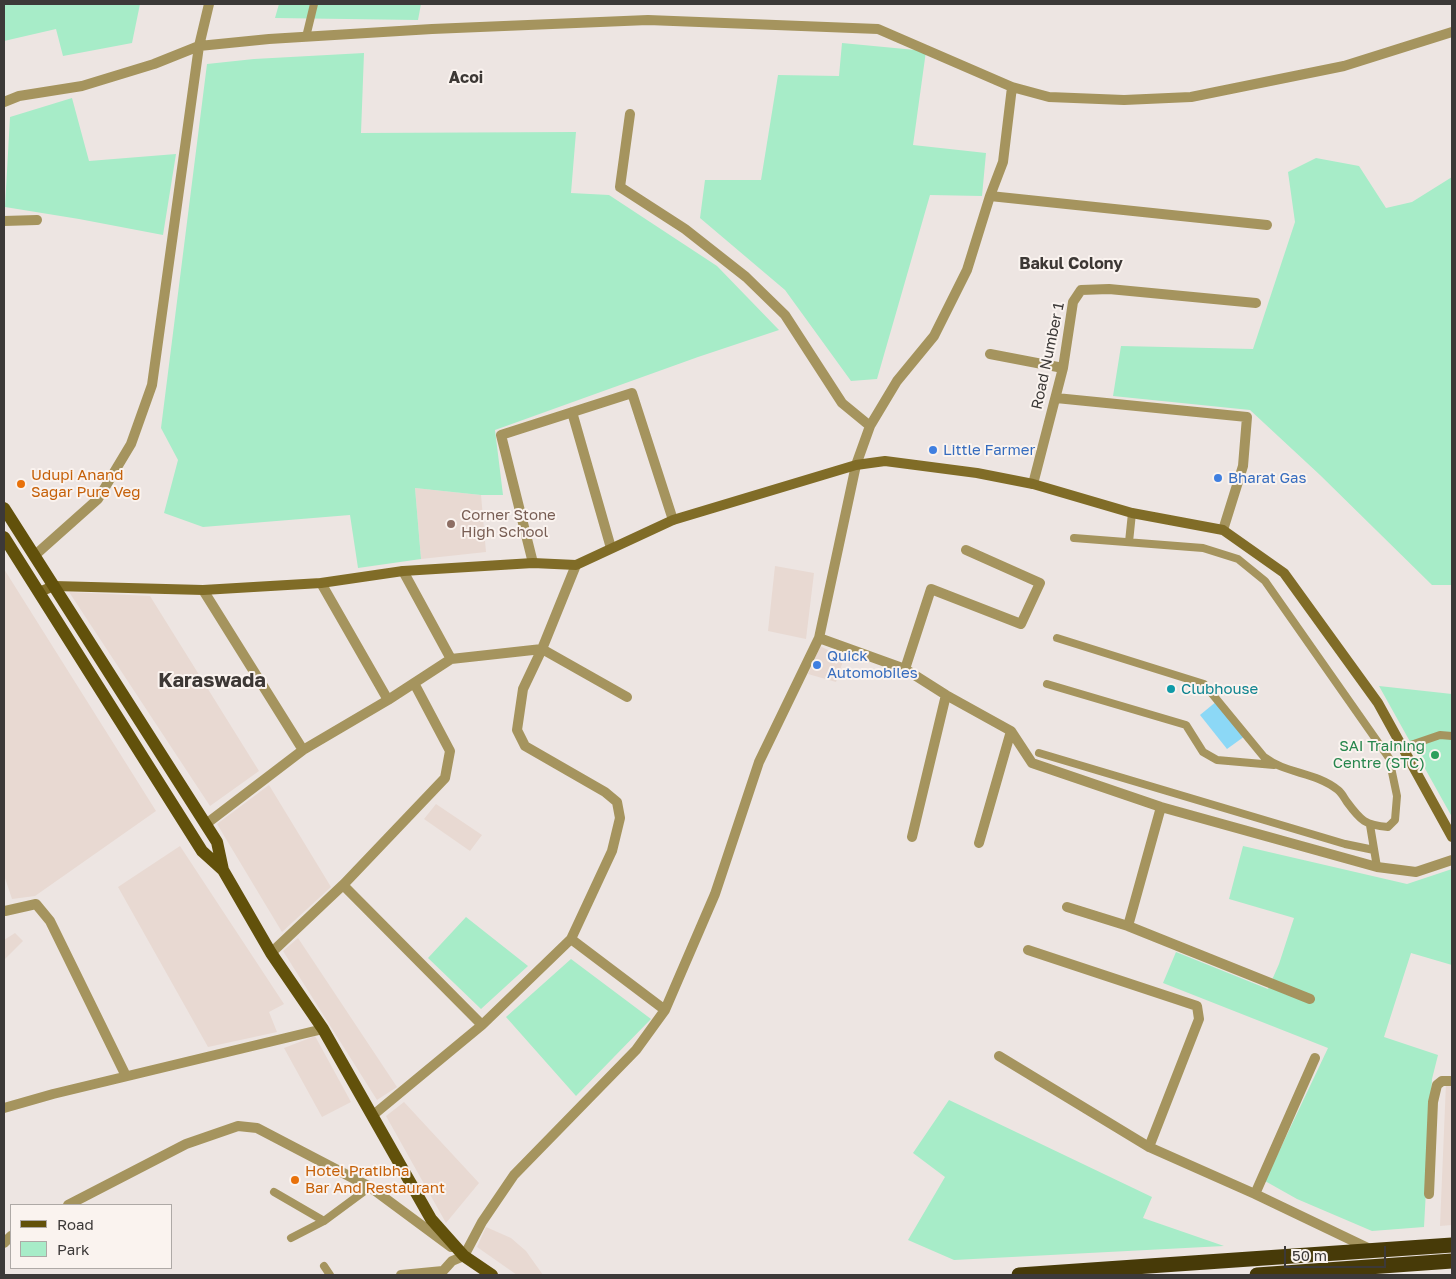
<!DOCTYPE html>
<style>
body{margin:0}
#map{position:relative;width:1456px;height:1279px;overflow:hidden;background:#ede5e2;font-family:"Golos Text",sans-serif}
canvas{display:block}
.frame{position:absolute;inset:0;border:5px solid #3c3938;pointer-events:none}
.legend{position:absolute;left:10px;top:1204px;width:162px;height:65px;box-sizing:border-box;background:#faf3ef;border:1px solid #aea9a6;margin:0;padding:6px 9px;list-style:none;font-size:15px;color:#3c3938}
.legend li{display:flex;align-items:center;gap:10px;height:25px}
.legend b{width:25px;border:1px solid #aea9a6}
.scale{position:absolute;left:1284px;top:1246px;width:102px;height:22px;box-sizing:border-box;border:2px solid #3c3938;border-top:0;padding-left:6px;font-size:15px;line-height:18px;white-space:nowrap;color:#3c3938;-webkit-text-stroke:4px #faf3ef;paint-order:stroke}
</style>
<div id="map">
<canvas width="1456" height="1279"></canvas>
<div class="frame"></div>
<ul class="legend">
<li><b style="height:6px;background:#62510b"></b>Road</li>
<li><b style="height:14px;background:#a7ecc8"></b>Park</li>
</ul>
<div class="scale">50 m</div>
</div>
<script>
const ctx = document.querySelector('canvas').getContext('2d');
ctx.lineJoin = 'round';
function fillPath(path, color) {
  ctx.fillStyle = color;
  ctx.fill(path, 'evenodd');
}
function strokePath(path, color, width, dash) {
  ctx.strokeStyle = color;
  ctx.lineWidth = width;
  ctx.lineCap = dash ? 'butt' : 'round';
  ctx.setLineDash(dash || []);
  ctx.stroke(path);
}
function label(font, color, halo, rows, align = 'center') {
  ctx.font = font + ' "Golos Text",sans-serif';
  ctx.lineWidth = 4;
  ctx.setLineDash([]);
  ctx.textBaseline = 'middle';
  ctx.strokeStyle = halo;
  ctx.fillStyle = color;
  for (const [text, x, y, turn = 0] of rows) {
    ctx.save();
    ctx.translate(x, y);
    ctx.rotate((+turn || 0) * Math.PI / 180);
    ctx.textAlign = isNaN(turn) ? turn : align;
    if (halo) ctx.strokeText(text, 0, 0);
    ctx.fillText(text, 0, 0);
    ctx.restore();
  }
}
fillPath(new Path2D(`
 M415,488L481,495L486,552L421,559Z
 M775,566L814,573L806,639L768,631Z
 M4,569L156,811L35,896L12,899L4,875Z
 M69,592L150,596L259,771L210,806Z
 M820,646L844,658L836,682L808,674Z
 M269,785L331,887L282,932L217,824Z
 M436,804L482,835L470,851L424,819Z
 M180,846L284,1004L269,1012L277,1032L208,1047L118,887Z
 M15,933L23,941L4,960V940Z
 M298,938L397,1087L377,1100L283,951Z
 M315,1036L351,1102L322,1117L284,1048Z
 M1446,1083L1452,1085V1225L1440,1226Z
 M404,1102L479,1183L446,1223L386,1116Z
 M486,1227L511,1238L526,1251L543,1275H517L477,1247Z`), '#e8d9d2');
fillPath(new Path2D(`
 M4,4H140L132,43L63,56L56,29L4,41Z
 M279,4H421L418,20L275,18Z
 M842,43L926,51L913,145L986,153L982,196L930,195L877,379L851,381L785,290L700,218L705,180H761L778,75L839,76Z
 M364,53L361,133L576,132L571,193L609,195L717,266L779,330L698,357L495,430L503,495H481L415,488L421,559L358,568L350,515L203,527L164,513L178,460L161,428L207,64L254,59Z
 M72,98L89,161L176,154L163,235L79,219L5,207L10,117Z
 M1316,158L1359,166L1386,208L1412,202L1452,177V585H1432L1320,475L1250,410L1113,396L1121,346L1253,349L1295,222L1288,172Z
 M1379,686L1452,694V817Z
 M1243,846L1407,884L1452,869V965L1411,953L1384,1037L1438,1055L1432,1079L1424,1227L1372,1231L1297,1199L1265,1181L1328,1048L1163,983L1176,952L1268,989L1279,964L1294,918L1229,899Z
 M466,917L528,966L481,1009L428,958Z
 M571,959L651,1019L576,1096L506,1017Z
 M949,1100L1152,1197L1143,1218L1224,1246L954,1260L908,1240L945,1177L913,1153Z`), '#a7ecc8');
fillPath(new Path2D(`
 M1217,701L1245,736L1227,749L1200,715Z`), '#8cd8f6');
strokePath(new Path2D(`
 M306,37L314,4
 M1129,542L1132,513
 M1057,638L1204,684L1264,757C1286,774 1316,772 1338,790C1342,793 1344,798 1347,802C1361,821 1365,825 1388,827L1395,820L1397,796L1389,758L1265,581L1238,559L1203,548L1074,538
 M1047,684L1186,725L1203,752L1217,760L1274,765
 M1402,748L1440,735L1452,736
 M1039,753L1345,844L1374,850
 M1370,825L1377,867
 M274,1192L324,1221L370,1187
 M291,1238L324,1221
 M324,1266L330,1275`), '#a5945e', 8);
strokePath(new Path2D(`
 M4,102L19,96L82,86L154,64L199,46L269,39L432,29L648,20L878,29L1012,87L1049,97L1124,100L1191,97L1344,66L1452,32
 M630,114L620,187L685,229L746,277L785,315L842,403L870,426
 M990,196L1267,225
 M4,221L37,220
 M990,354L1063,368
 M1056,398L1247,417L1243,466L1223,530
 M572,412L611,548
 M1033,484L1063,368L1073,302L1081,290L1109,289L1256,303
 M34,556L98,499L131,444L152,385L199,46L209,4
 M533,563L501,435L632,393L673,520
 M403,571L451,659
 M321,583L388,700
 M203,590L303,750
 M819,638L905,669L946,695L1011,731L1032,763L1161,807L1377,867L1416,872L1452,860
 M905,669L931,589L1021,624L1040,583L966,550
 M206,824L303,750L388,700L451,659L542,649L576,565
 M912,837L946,695
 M979,843L1011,731
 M343,885L482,1025
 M1067,907L1128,926L1310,999
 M5,911L36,904L50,921L126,1076
 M1128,926L1161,807
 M571,939L665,1010
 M1028,950L1197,1006L1199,1019L1149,1147
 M271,953L344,884L445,778L450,751L414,683
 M999,1056L1149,1147L1255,1194L1370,1249
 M4,1108L53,1094L323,1029
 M372,1116L482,1025L571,939L612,851L620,818L617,802L605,792L525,746L517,730L523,689L542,649L627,697
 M1255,1194L1315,1058
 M1429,1194L1433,1102L1437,1085L1442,1081H1452
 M68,1205L186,1144L238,1126L257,1128L370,1187L451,1247
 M4,1243L11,1236
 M401,1275L443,1271L452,1261L464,1256L482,1222L514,1175L636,1050L665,1010L715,894L759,762L819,638L856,465L870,426L897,381L934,336L967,270L990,196L1003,162L1012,87`), '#a5945e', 10);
strokePath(new Path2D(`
 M39,592L54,586L203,590L321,583L403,571L533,563L576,565L673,520L856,465L885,461L977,473L1033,484L1132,513L1223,530L1284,573L1378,703L1452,837`), '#806c27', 10);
strokePath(new Path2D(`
 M4,508L217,842L223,870L271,953L323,1029L431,1219L464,1256L492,1275
 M4,537L202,851L223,870`), '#62510b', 12);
strokePath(new Path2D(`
 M1019,1275L1452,1245
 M1257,1275L1452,1261`), '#473a08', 15);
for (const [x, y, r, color] of [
 [933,450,5,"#3f7fe0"],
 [1218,478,5,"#3f7fe0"],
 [21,484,5,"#e8710a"],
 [451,524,5,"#8d6e63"],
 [817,665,5,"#3f7fe0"],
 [1171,689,5,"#0f9aa8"],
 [1435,755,5,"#2e9e5b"],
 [295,1180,5,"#e8710a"]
]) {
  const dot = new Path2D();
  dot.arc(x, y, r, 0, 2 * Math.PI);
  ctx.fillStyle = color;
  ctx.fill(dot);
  strokePath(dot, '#faf3ef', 2);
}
label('15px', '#3c3938', '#faf3ef', [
 ["Road Number 1",1048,356,-78]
]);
label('15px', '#366cbe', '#faf3ef', [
 ["Little Farmer",943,450],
 ["Bharat Gas",1228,478],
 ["Quick",827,656],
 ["Automobiles",827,673]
], 'left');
label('15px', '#c56008', '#faf3ef', [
 ["Udupi Anand",31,475],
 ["Sagar Pure Veg",31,492],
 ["Hotel Pratibha",305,1171],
 ["Bar And Restaurant",305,1188]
], 'left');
label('15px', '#785e54', '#faf3ef', [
 ["Corner Stone",461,515],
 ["High School",461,532]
], 'left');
label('15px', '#0d838f', '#faf3ef', [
 ["Clubhouse",1181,689]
], 'left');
label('15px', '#27864d', '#faf3ef', [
 ["SAI Training",1425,746],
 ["Centre (STC)",1425,763]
], 'right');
label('bold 16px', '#3d3835', '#faf3ef', [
 ["Acoi",466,78],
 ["Bakul Colony",1071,264]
]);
label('bold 20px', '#3d3835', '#faf3ef', [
 ["Karaswada",212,681]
]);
</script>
